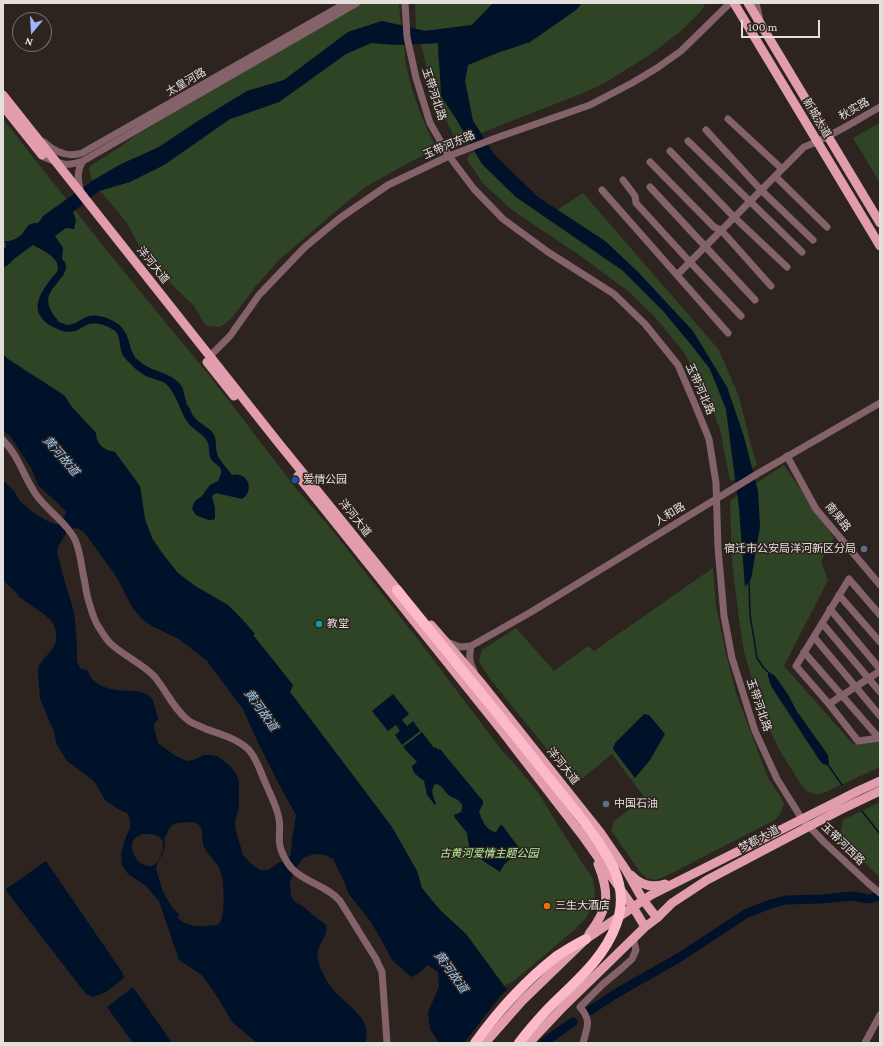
<!DOCTYPE html>
<meta charset="utf-8">
<style>
body{margin:0}
#map{position:relative;width:883px;height:1046px;overflow:hidden;background:#2d2420;font-family:"Crimson Pro",serif}
canvas{display:block}
.frame{position:absolute;inset:0;border:4px solid #e5dfdc;pointer-events:none}
.north{position:absolute;left:12px;top:12px;width:40px;height:40px;box-sizing:border-box;background:#2d2420;border:1px solid #776f6b;border-radius:50%;rotate:198deg;font-size:11px;font-weight:700;line-height:16px;text-align:center;color:#e5dfdc}
.north::after{content:'';display:block;margin:auto;width:14px;height:18px;background:#a0b3fd;clip-path:polygon(50% 0,100% 100%,50% 72%,0 100%)}
.scale{position:absolute;left:741px;top:20px;width:79px;height:18px;box-sizing:border-box;border:2px solid #e5dfdc;border-top:0;padding-left:5px;font-size:12px;line-height:14px;white-space:nowrap;color:#e5dfdc;-webkit-text-stroke:3px #2d2420;paint-order:stroke}
</style>
<div id="map">
<canvas width="883" height="1046"></canvas>
<div class="frame"></div>
<div class="north">N</div>
<div class="scale">100 m</div>
</div>
<script>
const ctx = document.querySelector('canvas').getContext('2d');
ctx.lineJoin = 'round';
function fillPath(path, color) {
  ctx.fillStyle = color;
  ctx.fill(path, 'evenodd');
}
function strokePath(path, color, width, dash) {
  ctx.strokeStyle = color;
  ctx.lineWidth = width;
  ctx.lineCap = dash ? 'butt' : 'round';
  ctx.setLineDash(dash || []);
  ctx.stroke(path);
}
function label(font, color, halo, rows, align = 'center') {
  ctx.font = font + ' "Crimson Pro","Noto Sans SC",serif';
  ctx.lineWidth = 3;
  ctx.setLineDash([]);
  ctx.textBaseline = 'middle';
  ctx.strokeStyle = halo;
  ctx.fillStyle = color;
  for (const [text, x, y, turn = 0] of rows) {
    ctx.save();
    ctx.translate(x, y);
    ctx.rotate((+turn || 0) * Math.PI / 180);
    ctx.textAlign = isNaN(turn) ? turn : align;
    if (halo) ctx.strokeText(text, 0, 0);
    ctx.fillText(text, 0, 0);
    ctx.restore();
  }
}
fillPath(new Path2D(`
 M364,3H399L401,25L382,21L348,32L284,80L247,91L198,121L159,147L122,164L92,181L89,170L90,166L120,147L136,135L303,37Z
 M415,3H493L472,25L425,31L416,29Z
 M582,3H706L700,12L680,32L648,56L603,84L578,95L481,133L473,121L465,81L468,65L497,53L530,42L576,10Z
 M371,43L404,44C405,52 405,61 407,69C413,97 424,124 437,149L406,164L364,188L329,217L280,259L255,287L232,318L225,324L219,327L208,326L205,324L194,306L165,278L142,251L127,223L103,194L100,191L130,181L164,165L230,119L279,102L346,54Z
 M438,43V57L458,122L468,138L461,140L454,136L434,97L421,44Z
 M3,119L104,247L157,312L209,375L298,491L328,525L420,642L503,752L514,763L537,791L566,838L593,879L595,895L594,905L586,918L572,932L515,980L504,986L466,934L441,911L430,898L422,888L417,871L392,827L290,692L293,685L253,635L255,634L242,619L228,605L195,586L178,573L162,553L152,538L145,519L141,491L115,452C104,450 96,445 96,433L71,406L65,396L8,359L3,354Z
 M880,123V183L853,138Z
 M475,152L482,164L516,197L622,270L664,312L693,347L710,369L726,409L735,479L730,481L720,429L704,389L683,351L654,316L628,291L582,257L512,210L483,183L467,160L469,154Z
 M583,193L719,350L739,397L753,453L757,465L752,468L744,437L727,387L639,273L605,241L557,210Z
 M784,465L834,538L821,561L828,580L784,666L853,744L880,741V767L821,794H815L807,791L802,786L780,751L766,723L756,692L744,652L739,619L732,561L730,502L732,499Z
 M713,568L716,606L726,653L736,693L768,778L780,796L784,804L780,814L775,820L664,877L655,880L647,878L640,872L611,830L614,821L645,798L612,754L583,778L571,779L491,680L483,668L479,661L482,650L516,628L554,671L588,646L594,651Z
 M880,802V878L842,840L840,834L843,820Z`), '#2e4425');
fillPath(new Path2D(`
 M493,3H582L576,10L530,42L497,53L468,65L465,81L473,121L494,154L538,197L605,241L639,273L693,331L727,387L744,437L758,491L760,527L751,579L745,587L739,508L726,409L710,369L693,347L664,312L622,270L516,197L482,164L458,122L441,96L438,43L395,45L371,43L346,54L279,102L230,119L164,165L130,182L99,191L73,212L76,220L74,229L66,228L55,236L63,248L62,259C75,270 53,284 49,295C46,303 51,313 57,319C58,322 59,322 62,323C73,329 79,319 89,316C97,314 109,318 115,322C133,333 126,349 138,360C150,372 169,371 180,384C184,388 184,395 186,401C186,404 188,406 190,409C191,412 193,417 196,419C201,425 210,427 214,435C217,440 215,447 217,453C218,459 228,469 232,475C248,471 255,491 242,499L216,493L212,496L215,508V519L212,520H209L200,517L196,515L192,509L194,503L195,501L202,496L210,485L218,481C219,478 222,473 221,470C220,465 213,463 211,459C208,454 210,446 207,441C203,433 191,429 186,420C180,410 175,391 165,383C160,380 153,379 148,377C139,373 131,365 125,358C117,349 123,334 112,329C105,325 97,322 89,324C85,325 82,328 78,330C70,333 62,332 55,328C29,315 36,298 51,279C53,276 57,273 58,269C59,257 42,250 33,245L15,258L8,265L3,268V249L6,247L5,241C11,242 18,238 22,234C25,231 27,225 31,224C39,221 36,227 43,216L92,181L119,165L159,147L198,121L247,91L284,80L348,32L382,21L425,31L472,25Z
 M3,354L8,359L65,396L71,406L96,433C96,445 104,450 115,452L140,486L145,519L152,538L162,553L178,573L195,586L228,605L242,619L255,634L253,635L293,685L290,692L392,827L417,871L422,888L430,898L441,911L466,934L546,1043H439L430,1029L428,1012L439,987L438,972L428,965L418,974L411,977L392,960L382,941L370,921L348,893L344,881L333,859L326,855L314,854L303,858L294,871L290,882L291,895L292,898L295,902L302,906L326,925C328,937 321,940 318,950C315,959 324,977 329,984C341,1004 375,1016 365,1043H257L232,1022L220,1001L203,976L179,960L159,901L145,885L128,874L122,865L121,854L125,839L130,828V819L127,813L118,809L105,800L94,781L67,761L57,745L54,732L40,699L38,672L39,665L53,648L56,642V632L53,623L45,615L28,603L19,597C17,591 8,586 3,580V480L14,491L19,500L31,511L49,522L55,524L62,523L66,511L38,485L31,468L10,436L3,431ZM77,528L84,532L116,576L132,607L142,619L152,626L179,639L207,661L243,709L259,745L282,790L296,815L292,839L291,854L287,860L280,862L268,870H260L250,863L243,855L236,831L235,822L239,807V782L236,773L229,765L217,756L210,755H204L193,760L187,761L174,755L158,743L154,728L155,722L158,720C158,715 156,712 155,708C154,705 154,702 152,699C142,686 119,694 105,687C101,686 95,682 92,679C88,674 90,669 81,669C74,661 78,655 77,646C76,634 76,621 73,609C71,599 66,589 64,579C61,570 60,561 57,552L59,545L68,530ZM191,822C208,824 199,838 205,849C208,855 214,860 218,866C225,876 225,909 221,921C220,922 218,924 217,925C205,927 184,928 177,916L180,915L172,907L166,897L162,889L156,869L157,864L163,853L165,845L164,839L169,829L172,825L178,823ZM143,834C158,833 168,838 161,855C159,860 156,866 151,866C139,867 129,852 133,841C135,837 139,835 143,834Z
 M768,672L771,673L775,676L780,683L789,696L796,710L828,755L829,764L827,765L823,764L820,761L771,686L768,676Z
 M393,694L409,714L402,720L407,726L413,721L420,731L402,745L395,735L400,731L396,725L388,731L372,711Z
 M644,714L649,715L665,734L650,760L635,778L613,749L615,743Z
 M422,732L434,748L436,747L438,750L440,749L483,801V804L479,812C482,820 486,831 496,832L500,825H502L523,853C512,857 505,861 500,872L470,852L467,833L455,818L454,815L461,812C462,809 463,806 461,803C458,799 453,798 450,796C444,792 442,784 435,784C430,790 433,797 436,803L435,805L427,795L424,781C419,777 412,773 412,766L417,762L403,747Z
 M46,861L122,972L124,978L106,992L93,997L86,994L7,892L6,889Z
 M133,987L172,1043H133L107,1007Z`), '#00112a');
fillPath(new Path2D(`
 M509,988L544,1037L538,1043H464L502,994Z`), '#2d2420');
strokePath(new Path2D(`
 M749,582L750,615L755,645L757,658L763,667L768,672
 M828,765L842,785
 M862,811L880,834`), '#00112a', 1.5);
strokePath(new Path2D(`
 M589,1011L617,993L680,957L747,913L771,904L786,900L821,899L852,896L869,899L880,896
 M543,1043L573,1022`), '#00112a', 9);
strokePath(new Path2D(`
 M405,3L407,37L416,78L430,123L449,156L474,189L503,219L548,252L614,294L645,324L678,365L694,402L709,439L716,483L718,548L724,616L732,658L755,731L777,779L802,819L824,842L869,884L880,893
 M756,3L760,20
 M728,119L782,169
 M706,130L761,190L813,240
 M688,141L802,252
 M44,142C55,152 67,158 82,153L346,3
 M670,151L734,217L787,267
 M44,157C60,164 66,167 83,161
 M650,162L714,227L721,230L771,286
 M775,176L827,227
 M623,180L635,196L636,203L690,262L741,316
 M650,187L755,300
 M602,190L728,333
 M81,192C78,182 76,171 83,161L357,3
 M677,275L804,147C831,137 855,121 880,107
 M210,356L230,336L259,295L305,247L340,218L388,185L449,156L493,139L590,105L632,83L657,68L681,51L730,3
 M3,440C19,456 24,478 37,496C48,511 72,527 77,545C81,557 82,570 85,583C86,593 89,603 92,612C94,618 96,624 100,629C103,634 106,639 110,643C124,656 141,663 154,676C166,690 174,710 189,721C194,724 200,726 206,729C220,734 238,739 249,750C257,759 260,771 265,782C270,794 277,806 279,819C281,828 278,837 280,846C281,851 284,857 287,862C299,882 326,884 340,901L376,959L382,972L387,1043
 M787,456L816,509L880,585
 M839,595L880,642
 M830,609L880,669
 M880,615L849,579L796,666L829,704L858,741L880,738
 M822,623L880,692
 M814,637L880,716
 M447,642L460,647L471,646C469,656 469,662 474,671
 M471,646L531,612L757,474L880,403
 M804,652L879,738
 M829,704L880,671
 M583,1043C587,1027 592,1021 580,1007L603,984L621,969L632,959L636,950L633,938
 M865,1043L880,1015`), '#836269', 7);
strokePath(new Path2D(`
 M734,3L880,246
 M748,3L880,223
 M3,95L277,441L401,594
 M3,106L42,155
 M207,362L234,396
 M298,476L502,731L582,835L633,907L645,927
 M431,625L482,684L600,832L626,870L643,900L657,918
 M631,875C640,885 652,888 665,884
 M589,934C609,908 610,894 598,864
 M485,1043L522,1001L586,939L651,895L858,791L880,781
 M529,1043L564,1006L645,927L657,918L672,903L707,880L840,810L880,791`), '#e19dab', 9);
strokePath(new Path2D(`
 M397,590C444,648 491,705 538,764C552,782 567,800 581,818C593,834 605,850 614,869C622,887 623,907 616,925C603,961 572,984 546,1011C537,1021 527,1032 519,1043
 M475,1043C498,1011 525,981 557,956C566,950 576,944 586,939`), '#fcbac8', 10);
for (const [x, y, r, color] of [
 [295,480,4,"#1a4fb4"],
 [864,549,4,"#5c6f8a"],
 [319,624,4,"#0f9aa8"],
 [606,804,4,"#5c6f8a"],
 [547,906,4,"#e8710a"]
]) {
  const dot = new Path2D();
  dot.arc(x, y, r, 0, 2 * Math.PI);
  ctx.fillStyle = color;
  ctx.fill(dot);
  strokePath(dot, '#2d2420', 1.5);
}
label('11px', '#e5dfdc', '#2d2420', [
 ["太皇河路",186,82,-30],
 ["玉带河北路",434,94,72],
 ["秋实路",854,109,-30],
 ["新城大道",817,118,59],
 ["玉带河东路",449,145,-23],
 ["洋河大道",153,265,51],
 ["玉带河北路",700,389,66],
 ["人和路",670,514,-31],
 ["南果路",838,517,51],
 ["洋河大道",355,518,51],
 ["玉带河北路",759,705,71],
 ["洋河大道",563,766,51],
 ["梦都大道",759,839,-28],
 ["玉带河西路",843,844,44]
]);
label('11px', '#e5dfdc', '#2d2420', [
 ["爱情公园",303,480],
 ["宿迁市公安局洋河新区分局",856,549,"right"],
 ["教堂",327,624],
 ["中国石油",614,804],
 ["三生大酒店",555,906]
], 'left');
label('italic 11px', '#b8f39e', '#2d2420', [
 ["古黄河爱情主题公园",489,854]
]);
label('italic 12px', '#9dc6f2', '#2d2420', [
 ["黄河故道",61,456,49],
 ["黄河故道",261,710,54],
 ["黄河故道",451,972,54]
]);
</script>
